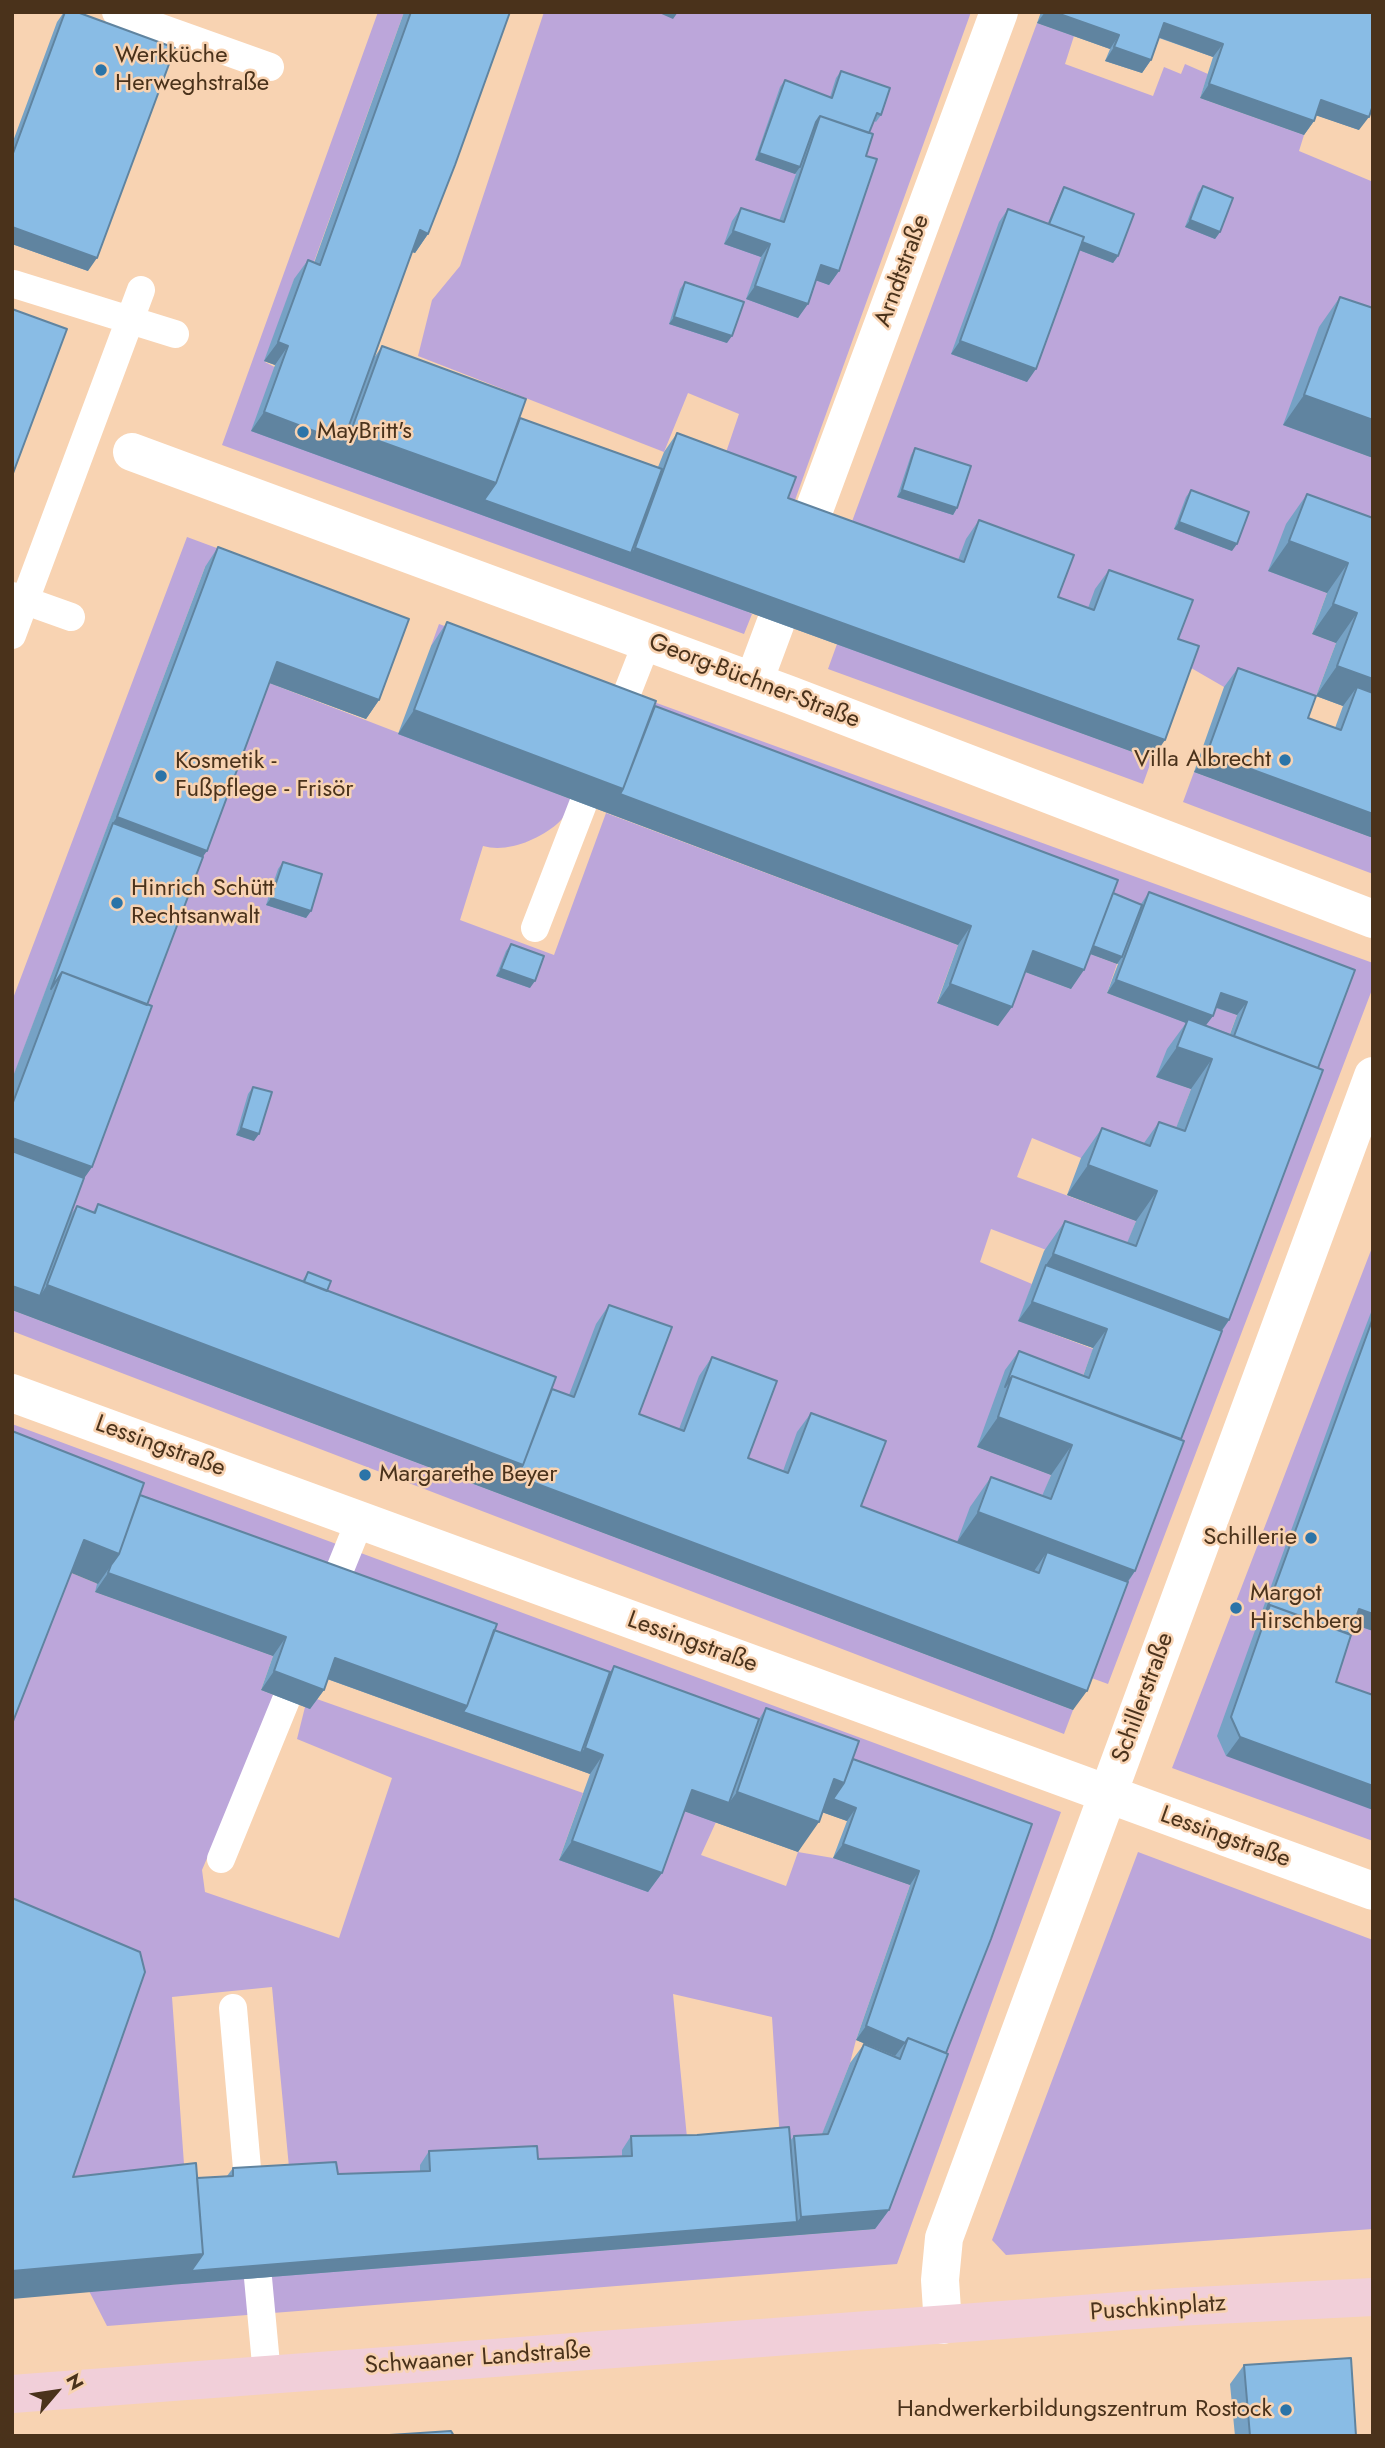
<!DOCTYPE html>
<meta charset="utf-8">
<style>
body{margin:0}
#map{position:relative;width:1385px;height:2448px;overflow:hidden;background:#f8d3b2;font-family:Jost,sans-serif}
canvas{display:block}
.frame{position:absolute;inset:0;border:14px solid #4a321b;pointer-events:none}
.north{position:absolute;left:21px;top:2357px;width:70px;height:70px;-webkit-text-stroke:5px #f8d3b2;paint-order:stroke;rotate:61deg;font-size:19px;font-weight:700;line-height:28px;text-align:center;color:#4a321b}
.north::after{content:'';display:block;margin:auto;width:24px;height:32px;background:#4a321b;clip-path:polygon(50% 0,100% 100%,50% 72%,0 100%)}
</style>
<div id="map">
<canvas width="1385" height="2448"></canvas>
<div class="frame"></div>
<div class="north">N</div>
</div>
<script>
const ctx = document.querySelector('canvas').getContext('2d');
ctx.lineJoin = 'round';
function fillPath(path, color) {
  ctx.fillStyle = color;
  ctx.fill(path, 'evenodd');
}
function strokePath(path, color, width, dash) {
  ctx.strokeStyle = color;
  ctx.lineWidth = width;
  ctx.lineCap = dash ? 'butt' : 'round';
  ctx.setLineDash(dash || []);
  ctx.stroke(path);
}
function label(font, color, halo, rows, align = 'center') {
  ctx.font = font + ' Jost,sans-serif';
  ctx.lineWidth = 5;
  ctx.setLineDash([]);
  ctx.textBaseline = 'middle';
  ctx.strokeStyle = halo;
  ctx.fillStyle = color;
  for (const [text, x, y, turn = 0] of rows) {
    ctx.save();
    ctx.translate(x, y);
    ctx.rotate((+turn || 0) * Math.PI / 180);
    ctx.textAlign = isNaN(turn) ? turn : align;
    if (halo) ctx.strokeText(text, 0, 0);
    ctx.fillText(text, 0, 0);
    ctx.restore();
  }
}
fillPath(new Path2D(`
 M378,12H404L306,284L294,280L265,362L752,614L744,634L222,445Z
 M544,12H971L795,500L719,473L739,414L688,393L664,452L418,356L432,300L460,266Z
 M1037,23L1074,36L1065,64L1153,96L1164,67L1181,74L1185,64L1208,74L1200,98L1304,135L1299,151L1371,181L1373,179V346L1284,425L1373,458V515L1360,551L1269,571L1327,593L1312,634L1336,643L1316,696L1303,715L1224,687L1186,665L1081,629L844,543Z
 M187,537L403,617L396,638L205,567L12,1080V1001Z
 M439,624L1373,963V987L1108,1684L1086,1676L1345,984L431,646Z
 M837,644L1152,759L1143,784L828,669Z
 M264,681L573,800C568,808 564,819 557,824C538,840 507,853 483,846L460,920L554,955L606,813L958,945L937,1002L998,1026L1020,970L1071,989L1085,952L1117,964L1107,993L1203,1029L1212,1006L1237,1015L1217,1068L1157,1077L1191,1089L1164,1161L1081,1158L1032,1138L1017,1177L1136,1221L1115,1276L991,1229L980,1262L1032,1284L1019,1321L1093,1349L1075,1397L977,1447L1051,1475L1030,1529L1034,1571L1025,1592L671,1450L561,1417L60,1227Z
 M1194,772L1373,838V874L1183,802Z
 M1373,1245V1841L1172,1768Z
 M12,1310L1073,1710L1064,1734L12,1331Z
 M12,1424L1061,1812L897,2264L107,2326L89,2291L875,2229L1023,1837L12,1467Z
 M64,1570L98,1584L95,1592L273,1656L261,1690L276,1696L202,1870L205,1892L339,1938L392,1778L297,1739L305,1707L314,1698L583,1793L559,1860L678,1809L716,1822L701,1855L786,1886L798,1852L833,1858L910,1885L856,2040L850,2063L815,2153L781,2155L772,2017L673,1994L688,2148L622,2150L623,2169L421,2184L290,2178L272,1987L172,1997L186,2192L52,2207L12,1937V1701Z
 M1138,1852L1373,1940V2229L1006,2255L992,2240Z`), '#bca6da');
strokePath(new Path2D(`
 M116,12L270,67
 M14,284L175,334
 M12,596L71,617
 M12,635L141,290
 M618,716L647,642
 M535,928L583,804
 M332,1589L360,1520
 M221,1859L286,1700
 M233,2008L248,2180
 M258,2278L267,2375`), '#fff', 28);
strokePath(new Path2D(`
 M132,452L790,695L1373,919
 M807,529L999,12
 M754,681L776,622
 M12,1393L1373,1891
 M943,2325L940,2280L944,2238L1373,1076`), '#fff', 38);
strokePath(new Path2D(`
 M12,2394L1176,2307L1373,2297`), '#f1cfd9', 38);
fillPath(new Path2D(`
 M64,12H77L88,271L12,244V144L57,22Z
 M404,12H510L428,234L415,253L412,252L374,358L382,346L520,418L658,467L664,452L677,433L788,498L958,560L966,539L979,520L1058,597L1088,608L1095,589L1109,570L1178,639L1152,759L251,431L275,365L264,361L294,279L308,260L314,263Z
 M1041,12H1373L1359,130L1316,115L1314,121L1304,135L1200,98L1213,57L1159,38L1151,60L1142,73L1105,61L1110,49L1037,23Z
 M841,71L881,115L876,122L874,121L869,133L866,156L839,271L829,285L816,280L798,318L746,299L761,257L724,244L732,221L741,208L779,221L796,174L755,160L780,87L785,80L830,97L836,78Z
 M1203,186L1220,232L1215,239L1185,227L1198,193Z
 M1064,187L1118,256L1113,263L1079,250L1027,382L951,354L999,222L1008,209L1048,223L1060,194Z
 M685,282L727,343L669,324L680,289Z
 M1340,297L1373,308V458L1283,425L1319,327Z
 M915,448L957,508L953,515L897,497L911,455Z
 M1191,490L1232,551L1174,529L1186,497Z
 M1307,494L1372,518L1373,515V838L1194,772L1224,687L1238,668L1308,718L1335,728L1343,706L1316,696L1336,643L1312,634L1327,593L1268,571L1286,524Z
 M218,547L379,700L366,719L269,683L147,1005L92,1167L84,1178L69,1217L77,1206L93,1212L98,1204L302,1281L308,1272L327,1291L552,1389L569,1395L596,1324L609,1305L639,1414L679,1429L699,1376L712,1357L748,1458L783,1471L797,1432L811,1413L861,1506L957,1542L970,1507L991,1477L1042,1496L1051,1475L977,1447L1005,1370L1019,1351L1083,1376L1093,1348L1018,1321L1044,1251L1065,1221L1127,1243L1136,1221L1067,1195L1081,1158L1102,1128L1144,1143L1159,1122L1176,1128L1191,1089L1156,1077L1167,1049L1186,1023L1107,993L1118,964L1090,954L1071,989L1025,972L998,1026L937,1003L958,945L398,734L431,646L447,622L1141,904L1149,892L1318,1068L1229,1320L1222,1331L1181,1439L1135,1571L1128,1582L1073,1710L12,1310V1079L205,567ZM1216,1008L1237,1015L1230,1034L1206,1025L1213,1016Z
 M283,862L311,911L306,918L266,905L278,869Z
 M511,944L530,988L496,976L506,951Z
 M253,1087L254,1141L236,1135L248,1094Z
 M1373,1307V1631L1353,1624L1336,1682L1226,1756L1217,1736L1346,1378Z
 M12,1431L140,1495L494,1630L610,1672L614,1666L759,1719L766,1708L853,1759L1032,1824L946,2053L889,2210L875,2229L182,2284L73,2177L197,2178L227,2176L233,2168L338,2174L420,2171V2165L429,2151L538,2159L622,2156V2150L631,2136L790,2141L794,2136L822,2134L850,2063L864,2044L895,2057V2056L856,2040L910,1885L833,1858L847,1821L822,1812L798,1852L684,1811L662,1873L648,1892L559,1860L590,1774L327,1679L324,1690L310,1709L261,1690L273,1656L95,1592L97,1584Z
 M1244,2365L1356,2436H1235L1230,2384Z`), '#76a2c5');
fillPath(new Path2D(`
 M657,12H678L673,19Z
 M1045,12H1054L1119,35L1110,49L1037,23Z
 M1164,23L1223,44L1213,57L1155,36Z
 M1114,47L1151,60L1142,73L1105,61Z
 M1209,84L1314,121L1304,135L1200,98Z
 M1321,100L1369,117L1359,130L1312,114Z
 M759,153L800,167L795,174L755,160Z
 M1190,220L1220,232L1215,239L1185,227Z
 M12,227L97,258L88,271L12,244Z
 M1047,229L1118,256L1113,263L1042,236Z
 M420,230L428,234L415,253L407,250Z
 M733,231L770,244L761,257L724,244Z
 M821,265L839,271L829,285L812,279Z
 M755,286L808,304L798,318L746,299Z
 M674,317L732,336L727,343L669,324Z
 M960,341L1036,369L1027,382L951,354Z
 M278,342L288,346L275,365L264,361Z
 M1304,395L1373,420V458L1283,425Z
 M264,412L343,442L351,431L496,483L631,553L635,548L1165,740L1152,759L251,431Z
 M902,490L957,508L953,515L897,497Z
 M1179,522L1237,544L1232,551L1174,529Z
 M1289,541L1348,563L1327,593L1268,571Z
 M1333,604L1357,613L1336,643L1312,634Z
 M277,662L379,700L366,719L264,681Z
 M1337,666L1373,679V717L1357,687L1343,706L1316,696Z
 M414,710L623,789L971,926L958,945L398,734Z
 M1207,753L1373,814V838L1194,772Z
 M117,817L207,851L193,870L113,823L103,837Z
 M271,898L311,911L306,918L266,905Z
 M1090,945L1122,957L1117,964L1085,952Z
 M1033,951L1084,970L1071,989L1020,970Z
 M501,969L535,981L530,988L496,976Z
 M1116,980L1213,1016L1203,1029L1188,1019L1186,1023L1107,993Z
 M950,984L1012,1007L998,1026L937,1003Z
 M1221,993L1247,1002L1237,1015L1212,1006Z
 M1177,1047L1212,1059L1191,1089L1156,1077Z
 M241,1128L259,1134L254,1141L236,1135Z
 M12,1138L92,1167L71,1197L12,1176Z
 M1088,1165L1157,1191L1136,1221L1067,1195Z
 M1053,1254L1229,1320L1208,1350L1046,1265Z
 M47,1285L523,1465L1087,1691L1073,1710L12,1310V1286L40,1296Z
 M1032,1302L1107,1329L1093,1348L1018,1321Z
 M998,1417L1072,1445L1051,1475L977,1447Z
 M978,1512L1135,1571L1114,1601L1047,1552L1034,1571L957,1542Z
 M84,1540L119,1554L98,1584L64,1570Z
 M108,1573L286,1637L273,1656L95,1592Z
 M1359,1609L1373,1614V1631L1350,1623Z
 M335,1658L467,1706L581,1753L585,1748L603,1755L590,1774L322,1677Z
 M274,1671L324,1690L310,1709L261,1690Z
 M1240,1737L1373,1786V1810L1226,1756Z
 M834,1779L844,1783L856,1808L847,1821L813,1809Z
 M692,1790L729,1803L737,1792L819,1822L798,1852L678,1809Z
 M572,1841L662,1873L648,1892L559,1860Z
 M843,1844L919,1871L910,1885L833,1858Z
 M866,2026L905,2043L895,2056L856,2040Z
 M889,2210L875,2229L182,2284L12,2299V2271L203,2254L797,2222L801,2217Z`), '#6084a0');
const building = new Path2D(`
 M65,12H77L175,48L97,258L12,227V156Z
 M411,12H510L455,165L428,234L420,230L343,442L264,412L288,346L278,342L308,260L320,265Z
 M1054,12H1373V105L1369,117L1321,100L1314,121L1209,84L1223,44L1164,23L1151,60L1114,47L1119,35Z
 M841,71L890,88L881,115L877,113L869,133L820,116L816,122L800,167L759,153L785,80L832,98Z
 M820,116L873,134L866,156L877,159L839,271L821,265L808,304L755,286L770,244L733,231L741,208L784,222Z
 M1203,186L1233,198L1220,232L1190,220Z
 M1064,187L1134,214L1118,256L1082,242L1084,237L1049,224Z
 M1008,209L1084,237L1036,369L960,341Z
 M685,282L744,302L732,336L674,317Z
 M1340,297L1373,308V420L1304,395Z
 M12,309L67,329L12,476Z
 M382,346L526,399L496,483L351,431Z
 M520,418L662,469L631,553L484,500L496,483Z
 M677,433L796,477L788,498L964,562L979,520L1074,555L1058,597L1094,610L1109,570L1193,600L1178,639L1199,646L1165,740L635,548Z
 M915,448L971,466L957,508L902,490Z
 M1191,490L1249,512L1237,544L1179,522Z
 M1307,494L1373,518V679L1337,666L1357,613L1333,604L1348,563L1289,541Z
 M218,547L409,619L379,700L277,662L207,851L117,817Z
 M447,622L656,701L623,789L414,710Z
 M1238,668L1316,696L1308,718L1341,730L1357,687L1373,693V814L1207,753Z
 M655,706L1118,880L1084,970L1033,951L1012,1007L950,984L971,926L620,794L623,789Z
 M113,823L203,857L147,1005L62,972L51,989Z
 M283,862L322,874L311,911L271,898Z
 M1149,892L1355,970L1318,1068L1234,1036L1247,1002L1221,993L1213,1016L1116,980Z
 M1113,893L1142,905L1122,957L1093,946Z
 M511,944L544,956L535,981L501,969Z
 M62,972L152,1006L92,1167L12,1138V1105Z
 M1188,1019L1323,1070L1229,1320L1053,1254L1065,1221L1136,1246L1157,1191L1088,1165L1102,1128L1150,1146L1159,1122L1185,1131L1212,1059L1177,1047Z
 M253,1087L272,1092L259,1134L241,1128Z
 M12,1151L84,1178L40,1296L12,1286Z
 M98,1204L556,1377L523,1465L47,1285L77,1206L95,1213Z
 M1046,1265L1222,1331L1181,1439L1012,1376L1005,1387L1019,1351L1089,1378L1107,1329L1032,1302Z
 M308,1272L331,1281L327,1291L304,1282Z
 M609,1305L672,1327L639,1414L684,1431L712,1357L777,1381L748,1458L788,1473L811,1413L886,1441L861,1506L1039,1573L1047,1552L1128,1582L1087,1691L516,1476L523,1465L552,1389L574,1397Z
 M1373,1318V1614L1359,1609L1350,1634L1270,1605L1266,1611Z
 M1012,1376L1184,1441L1135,1571L978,1512L991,1477L1051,1499L1072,1445L998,1417Z
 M12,1431L144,1483L119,1554L84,1540L12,1724Z
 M140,1495L497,1624L467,1706L335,1658L324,1690L274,1671L286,1637L108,1573L111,1565L119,1554Z
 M1270,1605L1351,1635L1336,1682L1373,1695V1786L1240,1737L1231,1717Z
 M494,1630L610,1672L581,1753L463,1712L467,1706Z
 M614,1666L759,1719L729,1803L692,1790L662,1873L572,1841L603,1755L585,1748Z
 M766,1708L859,1741L844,1783L834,1779L819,1822L737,1792Z
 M853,1759L1032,1824L991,1939L946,2053L908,2038L905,2043L866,2026L919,1871L843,1844L856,1808L833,1799L844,1783Z
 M12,1898L140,1952L145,1972L73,2177L196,2163L203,2254L12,2271Z
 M908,2038L948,2054L889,2210L801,2217L794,2136L828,2134L864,2044L900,2059Z
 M789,2127L797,2222L191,2271L203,2254L197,2178L233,2176V2168L336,2162L338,2174L430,2171L429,2151L537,2146L538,2159L632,2156L631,2136L697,2135Z
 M1351,2358L1356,2436H1250L1244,2365Z
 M451,2431L454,2436H374Z`);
fillPath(building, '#89bce5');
strokePath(building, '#6084a0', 2);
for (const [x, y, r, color] of [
 [101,70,7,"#2b74a8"],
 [303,432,7,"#2b74a8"],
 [1285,760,7,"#2b74a8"],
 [161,776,7,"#2b74a8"],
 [117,903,7,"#2b74a8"],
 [365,1475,7,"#2b74a8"],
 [1311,1538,7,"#2b74a8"],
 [1236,1608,7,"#2b74a8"],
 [1286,2410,7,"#2b74a8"]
]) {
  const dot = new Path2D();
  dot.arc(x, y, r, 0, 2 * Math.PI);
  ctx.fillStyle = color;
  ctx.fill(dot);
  strokePath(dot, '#f8d3b2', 2.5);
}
label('24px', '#4a321b', '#f8d3b2', [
 ["Werkküche",115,56],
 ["Herweghstraße",115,84],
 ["MayBritt's",317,432],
 ["Villa Albrecht",1271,760,"right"],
 ["Kosmetik -",175,762],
 ["Fußpflege - Frisör",175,790],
 ["Hinrich Schütt",131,889],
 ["Rechtsanwalt",131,917],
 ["Margarethe Beyer",379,1475],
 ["Schillerie",1297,1538,"right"],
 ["Margot",1250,1594],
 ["Hirschberg",1250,1622],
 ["Handwerkerbildungszentrum Rostock",1272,2410,"right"]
], 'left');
label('24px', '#4a321b', '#f8d3b2', [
 ["Arndtstraße",903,271,-70],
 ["Georg-Büchner-Straße",754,682,21],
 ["Lessingstraße",160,1447,20],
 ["Lessingstraße",692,1643,20],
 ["Schillerstraße",1144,1698,-70],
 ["Lessingstraße",1225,1838,20],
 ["Puschkinplatz",1158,2309,-4],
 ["Schwaaner Landstraße",478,2359,-4]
]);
</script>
